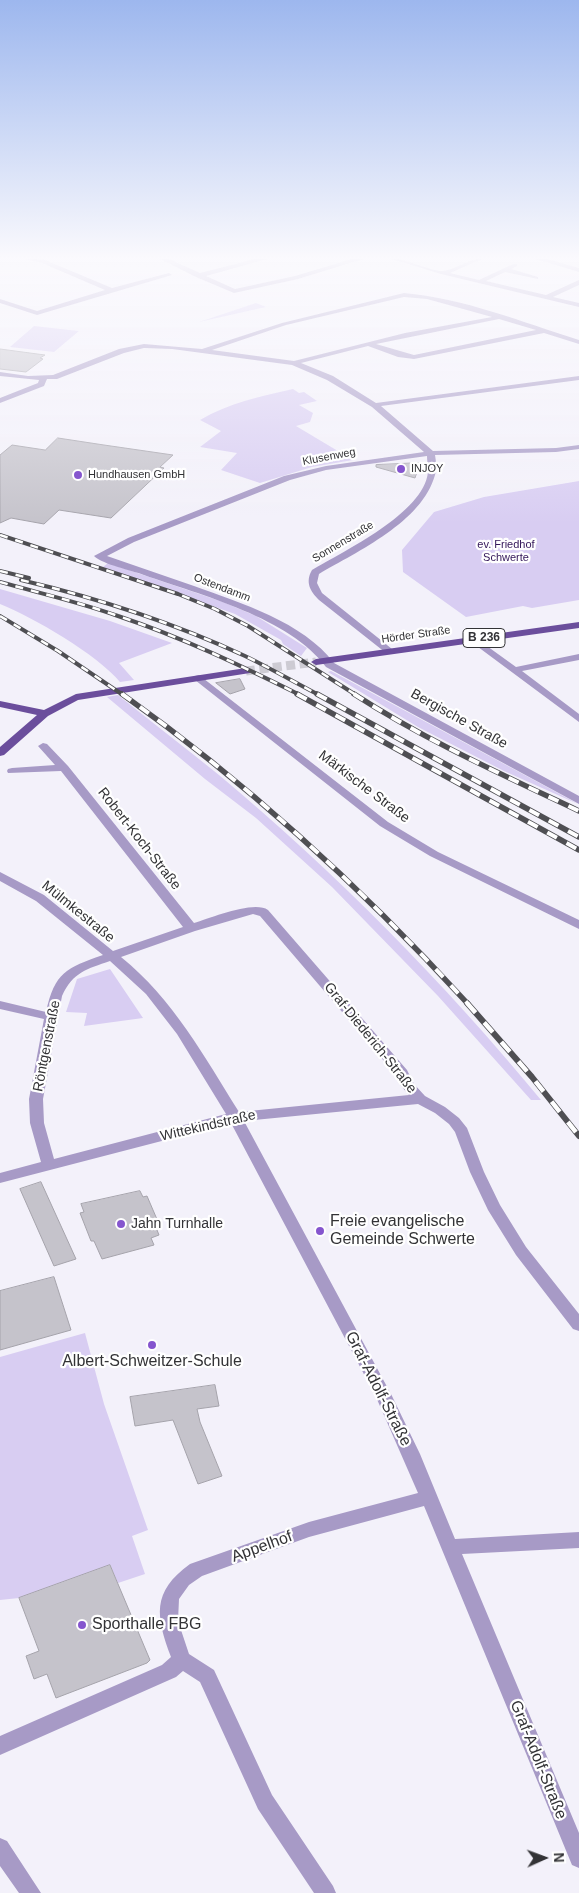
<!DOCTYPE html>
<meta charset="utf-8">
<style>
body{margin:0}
#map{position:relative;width:579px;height:1893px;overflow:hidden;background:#f3f1fa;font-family:Helvetica,sans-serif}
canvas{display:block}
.north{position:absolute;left:519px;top:1833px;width:50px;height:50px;-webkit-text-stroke:4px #fff;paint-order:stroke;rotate:88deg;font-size:14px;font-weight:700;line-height:20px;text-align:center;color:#333336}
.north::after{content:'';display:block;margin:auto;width:18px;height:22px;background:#333336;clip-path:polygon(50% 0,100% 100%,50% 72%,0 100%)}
</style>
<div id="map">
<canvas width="579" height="1893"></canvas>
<div class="north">N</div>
</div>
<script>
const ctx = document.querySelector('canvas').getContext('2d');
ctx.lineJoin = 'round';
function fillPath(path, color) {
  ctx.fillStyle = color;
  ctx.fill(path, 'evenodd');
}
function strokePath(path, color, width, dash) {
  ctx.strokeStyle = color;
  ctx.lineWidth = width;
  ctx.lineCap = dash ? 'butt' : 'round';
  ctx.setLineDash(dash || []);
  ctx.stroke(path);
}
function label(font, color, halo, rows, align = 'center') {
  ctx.font = font + ' Helvetica,sans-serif';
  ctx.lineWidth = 4.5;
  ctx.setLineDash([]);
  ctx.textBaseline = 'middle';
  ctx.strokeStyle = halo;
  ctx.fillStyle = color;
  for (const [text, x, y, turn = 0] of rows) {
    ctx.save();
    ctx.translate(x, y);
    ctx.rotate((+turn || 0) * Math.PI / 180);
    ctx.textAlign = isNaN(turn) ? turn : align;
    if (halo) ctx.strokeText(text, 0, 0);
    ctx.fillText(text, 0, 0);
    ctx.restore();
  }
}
fillPath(new Path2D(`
 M256,303L266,307L199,322Z
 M34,326L79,331L54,352L10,347Z
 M293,389L299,393L304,392L317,401L299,405L313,413L310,422L296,426L353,460L312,467L260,483L221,470L237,453L200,447L221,431L200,420C229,403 261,396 293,389Z
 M579,481V600L532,608L523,606L466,617L403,572L402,550L434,512L484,497Z
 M108,563L223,602L256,616L307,648L301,656L283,644L281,640L235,614L103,567Z
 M0,589L110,621L172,643L119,663L134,680L120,682C98,655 33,617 0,604Z
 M331,671L547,787L578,804L504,771L418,727L328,672Z
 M118,695C151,722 186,748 219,775C336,873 444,982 541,1100H531L438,996L332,887L256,818L205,779L107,697Z
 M110,969L143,1018L84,1026L87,1013L66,1012L77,979Z
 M85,1333L104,1404L148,1530L132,1536L145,1574L118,1583L110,1565L19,1598L0,1600V1357Z`), '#d8cdf2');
const building = new Path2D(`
 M0,349L45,355L40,358L43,359L26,372L0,369Z
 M58,438L104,445L173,455L160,467L164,468L111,518L59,510L44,524L11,518L0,523V455L12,445L45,450Z
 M420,463L415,478L376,467V465Z
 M240,679L245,689L230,694L216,683Z
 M41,1182L76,1259L54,1266L20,1189Z
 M140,1191L143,1197L147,1196L159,1224L155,1225L159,1235L151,1238L154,1245L102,1259L94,1241H91L80,1213L84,1212L81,1204Z
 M54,1277L71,1330L0,1350V1291Z
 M215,1385L219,1406L197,1409L200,1422L222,1476L198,1484L173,1420L135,1426L130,1397Z
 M110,1565L150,1660L147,1663L56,1698L47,1674L34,1679L26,1656L39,1651L19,1598Z`);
fillPath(building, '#c5c3cb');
strokePath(building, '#a5a3ab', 1);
strokePath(new Path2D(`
 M246,671L316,662`), '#cdcbd3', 9, [9, 4.5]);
fillPath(new Path2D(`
 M26,259L45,260L112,288L169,273L172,275L37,315L0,303V299L37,311L105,290L42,263Z
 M160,259H169L200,273L255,259H267L206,276L235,289L295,276L352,259H363L298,279L234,293L196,277Z
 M392,259C408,259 433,272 443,271C457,269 468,259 482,259L450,273L479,280L513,264H517V266L511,269L538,277V279L505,272L486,281L546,295L579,280V285L553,297L579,303V307L441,274Z
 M536,259H547L579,268V272Z
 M404,293C463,298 522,322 579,340V344L544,333L414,359L398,357L368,346L301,363L333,376L376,403L579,376V380L381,406L433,451L556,448L579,445V449L556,452L435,455C436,461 437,469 435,475C422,522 358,551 319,574L317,583L322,593L392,649V653H386L319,600C310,591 305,582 312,570C344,551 424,513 428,472C428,467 427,461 427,456L326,470L290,480L134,542L107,556C136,566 165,576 194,586C241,603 303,622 334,663L579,796V804L326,667C290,618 201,595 144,575C131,570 104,565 94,556L128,538L284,476L326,466L424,452L372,407L327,380L292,365L172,349L144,348L124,353L57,379H47L44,386L0,403V398L38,383L39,380L0,376V372L28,376L53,375L119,349L144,344L202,349L282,323ZM404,297L427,299L492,317L405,333L294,361L212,350L286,325ZM499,319L536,330L414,355L376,344Z
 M473,636L516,667L579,654V660L522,671L579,714V722L470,641L468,639Z
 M199,675L388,822L438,852L579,920V929L430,856L380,826L195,680V676Z
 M43,743L47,744L68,766L194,923C211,918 254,900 268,910L407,1070L414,1084L425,1096L445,1107L459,1118L467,1128L484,1172L500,1205L526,1247L579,1314V1331L573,1329L516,1255L488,1210L470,1172L455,1132L449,1124L435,1113L418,1104L244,1121L392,1396L420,1454L455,1539L579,1532V1548L462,1554L579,1833V1868L572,1865L424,1506L309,1537L202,1576L189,1585L179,1599L178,1621L189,1654L214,1670L272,1795L333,1886L336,1893H314L258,1809L200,1682L183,1671L176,1677L0,1755V1736L162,1665L171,1657C156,1617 151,1592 190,1564L309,1522L418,1493L376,1397L231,1123L0,1183V1173L41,1162L30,1123L29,1099L44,1019L0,1009V1001L46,1012C55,972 66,968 103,955L36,901L0,881V872L44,895L113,951L183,927L61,771L8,773L7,771L8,769L12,768L55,765L38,746ZM253,914L260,916L396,1075L401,1086L409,1095L239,1112C204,1056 173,999 121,957L195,931ZM110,961L146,994L177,1034L226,1114L54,1159L44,1123L43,1099L62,996C73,972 87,969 110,961Z
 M0,1838L7,1841L41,1893H19L0,1866Z`), '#a79ac6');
fillPath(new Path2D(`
 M579,622V628L316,665L311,662L316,659Z
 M246,668L251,671L250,673L78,700L48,716L4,755L0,756V747L37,715L0,707V701L44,710L76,694Z`), '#6b4e9c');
const railFar2 = new Path2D(`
 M0,535L178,594L215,609L248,626L356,695
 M0,571L29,578
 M21,580C97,598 174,623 245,656C270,668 294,682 319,695
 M0,582C39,593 79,602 118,616C181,637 240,665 300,695
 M0,616L58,651L123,695`);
const railFar1 = new Path2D(`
 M122,694C249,784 363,889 468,1004
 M297,694L579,850
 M317,694L579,837
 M354,694C425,740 503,775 579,811`);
const rail = new Path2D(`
 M467,1003L532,1077L579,1136`);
strokePath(railFar2, '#4f4f53', 4);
strokePath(railFar1, '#4f4f53', 5.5);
strokePath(rail, '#4f4f53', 6);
strokePath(railFar2, '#fff', 2.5, [8]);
strokePath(railFar1, '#fff', 4, [11]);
strokePath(rail, '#fff', 4.5, [13]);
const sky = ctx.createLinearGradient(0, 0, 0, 524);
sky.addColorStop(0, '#9db7ee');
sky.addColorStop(0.49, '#faf9fd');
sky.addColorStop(1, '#faf9fd00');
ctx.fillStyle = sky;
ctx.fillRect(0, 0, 579, 524);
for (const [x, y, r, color] of [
 [401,469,5,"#8555ce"],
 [78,475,5,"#8555ce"],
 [121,1224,5,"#8555ce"],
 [320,1231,5,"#8555ce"],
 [152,1345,5,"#8555ce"],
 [82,1625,5,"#8555ce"]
]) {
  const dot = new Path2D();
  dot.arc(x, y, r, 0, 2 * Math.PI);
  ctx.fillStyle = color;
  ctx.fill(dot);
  strokePath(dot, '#fff', 2);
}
label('11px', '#333336', '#fff', [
 ["Klusenweg",329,457,-11],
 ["Sonnenstraße",343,542,-31],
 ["Ostendamm",222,588,21],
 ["Hörder Straße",416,635,-8]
]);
label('11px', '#333336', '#fff', [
 ["INJOY",411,469],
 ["Hundhausen GmbH",88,475]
], 'left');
label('11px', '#321558', '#fff', [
 ["ev. Friedhof",506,545],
 ["Schwerte",506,558]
]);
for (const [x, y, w] of [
 [484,638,42]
]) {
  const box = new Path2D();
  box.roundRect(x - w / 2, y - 9.5, w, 19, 4);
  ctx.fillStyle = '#fff';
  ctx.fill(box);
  strokePath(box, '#333336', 1);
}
label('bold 12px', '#333336', null, [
 ["B 236",484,638]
]);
label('14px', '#333336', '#fff', [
 ["Bergische Straße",459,719,29],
 ["Märkische Straße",364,787,37],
 ["Robert-Koch-Straße",139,839,52],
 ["Mülmkestraße",78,912,39],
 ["Graf-Diederich-Straße",370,1038,51],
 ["Röntgenstraße",47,1046,-79],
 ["Wittekindstraße",208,1126,-13]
]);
label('14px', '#333336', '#fff', [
 ["Jahn Turnhalle",131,1224]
], 'left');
label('16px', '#333336', '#fff', [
 ["Freie evangelische",330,1222],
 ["Gemeinde Schwerte",330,1240],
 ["Albert-Schweitzer-Schule",152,1362,"center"],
 ["Sporthalle FBG",92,1625]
], 'left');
label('16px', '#333336', '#fff', [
 ["Graf-Adolf-Straße",378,1389,63],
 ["Appelhof",262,1547,-20],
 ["Graf-Adolf-Straße",538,1760,68]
]);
</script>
